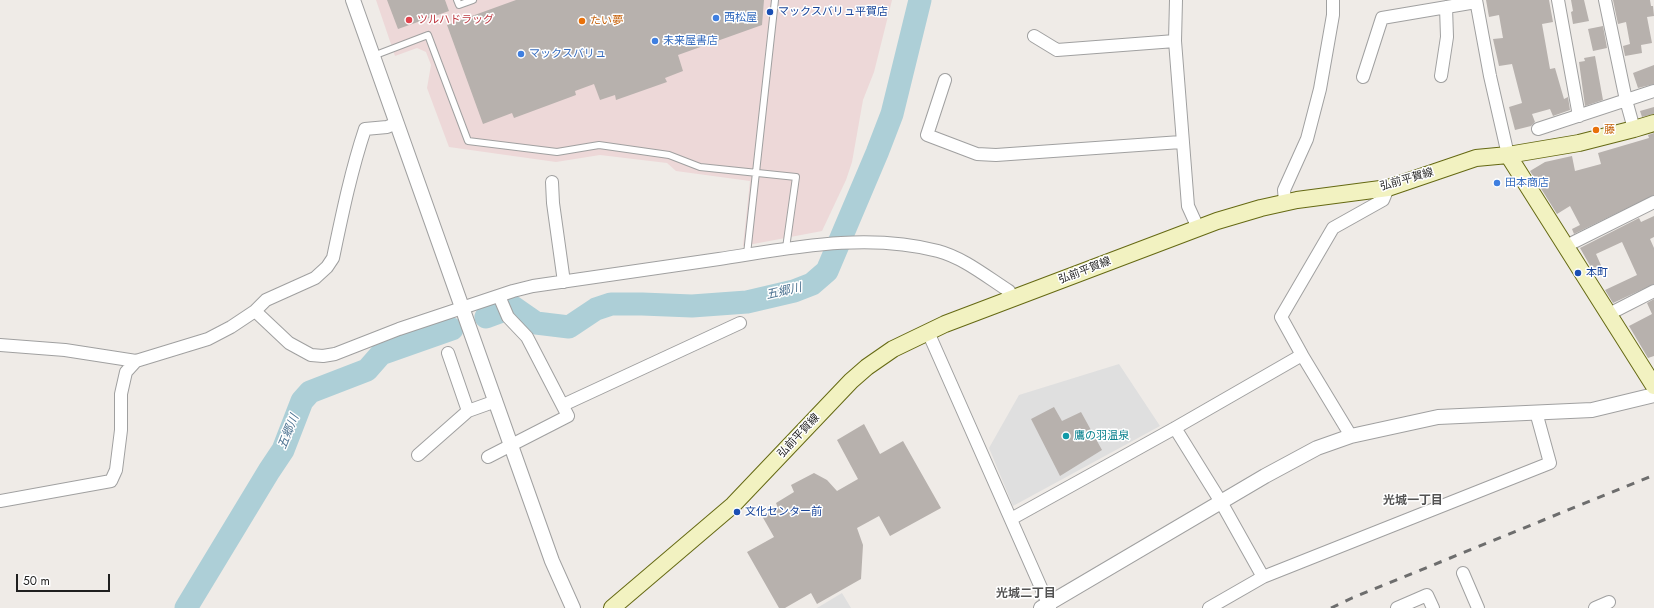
<!DOCTYPE html>
<meta charset="utf-8">
<style>
body{margin:0}
#map{position:relative;width:1654px;height:608px;overflow:hidden;background:#efebe7;font-family:Jost,sans-serif}
canvas{display:block}
.scale{position:absolute;left:16px;top:574px;width:94px;height:18px;box-sizing:border-box;border:2px solid #1f1f1f;border-top:0;padding-left:5px;font-size:12px;line-height:14px;white-space:nowrap;color:#1f1f1f;-webkit-text-stroke:3px #fff;paint-order:stroke}
</style>
<div id="map">
<canvas width="1654" height="608"></canvas>
<div class="scale">50 m</div>
</div>
<script>
const ctx = document.querySelector('canvas').getContext('2d');
ctx.lineJoin = 'round';
function fillPath(path, color) {
  ctx.fillStyle = color;
  ctx.fill(path, 'evenodd');
}
function strokePath(path, color, width, dash) {
  ctx.strokeStyle = color;
  ctx.lineWidth = width;
  ctx.lineCap = dash ? 'butt' : 'round';
  ctx.setLineDash(dash || []);
  ctx.stroke(path);
}
function label(font, color, halo, rows, align = 'center') {
  ctx.font = font + ' Jost,"Noto Sans JP",sans-serif';
  ctx.lineWidth = 3;
  ctx.setLineDash([]);
  ctx.textBaseline = 'middle';
  ctx.strokeStyle = halo;
  ctx.fillStyle = color;
  for (const [text, x, y, turn = 0] of rows) {
    ctx.save();
    ctx.translate(x, y);
    ctx.rotate((+turn || 0) * Math.PI / 180);
    ctx.textAlign = isNaN(turn) ? turn : align;
    if (halo) ctx.strokeText(text, 0, 0);
    ctx.fillText(text, 0, 0);
    ctx.restore();
  }
}
fillPath(new Path2D(`
 M376,0H892L874,72L863,100L852,162L846,180L822,231L743,246L750,181L676,171L667,163L600,155L556,162L449,147L427,88L431,65L426,52L417,48L395,56Z`), '#edd8d8');
fillPath(new Path2D(`
 M1119,364L1160,426L1013,506L989,448L1019,395Z
 M842,593L851,608H817Z`), '#dfdfdf');
strokePath(new Path2D(`
 M486,317L513,307L536,323L569,327L596,309L611,304H642L692,306L747,302L794,291L812,284L827,271L877,153L892,114L920,0
 M186,608L269,471L283,450L302,401L310,392L367,370L381,354L452,329`), '#adcfd7', 23);
fillPath(new Path2D(`
 M387,0H445L449,11L398,29Z
 M516,0H764L762,25L678,55L683,71L665,78L667,82L616,100L615,95L600,100L594,84L575,91L576,95L514,118L512,113L483,124L447,25Z
 M1486,0H1549L1553,22L1542,24L1550,69L1555,68L1564,99L1568,97L1570,110L1553,116L1550,109L1532,114L1535,122L1531,126L1515,130L1509,107L1522,103L1512,64L1499,66L1493,39L1503,38L1499,15L1489,17Z
 M1571,0H1584L1589,21L1573,24L1571,12L1573,11Z
 M1613,0H1650L1651,6H1653L1654,16L1647,17L1652,43L1641,45L1642,53L1625,56L1623,46L1630,44L1626,22L1618,24Z
 M1603,26L1607,48L1593,51L1588,29Z
 M1595,56L1603,100L1585,106L1579,62L1585,61L1584,58Z
 M1654,65V84L1638,88L1633,73Z
 M1654,107V114L1642,117L1640,111Z
 M1654,133V195L1574,234L1572,229L1580,225L1570,206L1557,214L1530,171L1545,162L1572,156L1575,171L1601,164L1598,153L1649,138L1648,135Z
 M1654,216V237L1650,239L1654,248V284L1613,303L1605,290L1637,275L1622,242L1596,254L1604,272L1596,276L1580,248L1639,218L1641,222Z
 M1654,299V356L1648,358L1629,326L1652,314L1647,303Z
 M1054,407L1062,421L1081,412L1102,450L1060,476L1031,419Z
 M864,424L880,454L903,441L941,508L890,536L879,516L857,528L863,545L861,579L817,604L811,593L785,608H779L747,552L774,537L762,516L778,508L776,503L794,492L791,485L814,473L827,480L837,491L858,479L837,440Z`), '#b7b1ad');
const service = new Path2D(`
 M457,0L459,5L473,0
 M373,56L428,35L468,141L557,152L599,145L669,155L700,167L796,177L786,248
 M747,254L775,0`);
const minor = new Path2D(`
 M1176,0L1175,41L1188,206L1198,228
 M1476,0L1490,76L1508,155
 M1558,0L1579,116
 M1605,0L1626,100L1634,129
 M1034,36L1057,50L1175,41
 M1441,76L1447,37L1446,7
 M1363,77L1382,18L1476,2
 M945,80L927,135L977,154L996,155L1181,142
 M1538,129L1654,91
 M552,182L553,203L564,282
 M1285,202L1284,190L1307,139L1320,89L1333,15V0
 M1566,246L1654,202
 M255,311L289,343L311,355L323,356L335,354L399,329L513,291L533,286C595,277 657,268 719,259C791,248 866,232 938,251C964,258 987,277 1009,291L1013,298
 M1609,314L1654,291
 M928,332L1050,608
 M0,345L65,350L136,361L208,339L231,327L255,311L266,300L315,278L327,267L333,258C342,215 351,171 365,129L387,127L397,123
 M448,353L468,411
 M1302,355L1281,317L1333,228L1383,200L1388,188
 M563,405L740,323
 M1175,428L1221,502L1263,577
 M418,455L468,411L496,401
 M488,457L568,416L527,337L508,317L499,296
 M0,501L111,481L116,470L121,430V394L126,372L136,361
 M1011,519L1175,428L1302,355L1351,436
 M1463,573L1478,608
 M1209,608L1263,577L1550,463L1536,412
 M1397,608L1427,595L1433,608
 M1595,608L1609,602`);
const tertiary = new Path2D(`
 M353,0L552,561L573,608
 M1041,608L1265,476L1317,448L1351,436L1438,417L1592,410L1654,395`);
const secondary = new Path2D(`
 M1508,155L1654,386
 M612,608L733,505L851,381L867,367L893,349L945,324L1217,221L1261,208L1297,200L1388,188L1476,158L1508,155L1579,143L1634,129L1654,123`);
strokePath(service, '#a0a0a0', 8);
strokePath(minor, '#a0a0a0', 14);
strokePath(tertiary, '#a0a0a0', 16);
strokePath(secondary, '#656913', 18);
strokePath(service, '#fff', 6);
strokePath(minor, '#fff', 12);
strokePath(tertiary, '#fff', 14);
strokePath(secondary, '#f2f2c1', 16);
strokePath(new Path2D(`
 M1331,608L1352,598L1654,475`), '#6d6d6d', 3, [8, 8]);
for (const [x, y, r, color] of [
 [770,12,4,"#1a4fb4"],
 [716,18,4,"#3f7fe0"],
 [409,20,4,"#e0444e"],
 [582,21,4,"#e8710a"],
 [655,41,4,"#3f7fe0"],
 [521,54,4,"#3f7fe0"],
 [1596,130,4,"#e8710a"],
 [1497,183,4,"#3f7fe0"],
 [1578,273,4,"#1a4fb4"],
 [1066,436,4,"#0f9aa8"],
 [737,512,4,"#1a4fb4"]
]) {
  const dot = new Path2D();
  dot.arc(x, y, r, 0, 2 * Math.PI);
  ctx.fillStyle = color;
  ctx.fill(dot);
  strokePath(dot, '#fff', 1.5);
}
label('11px', '#164399', '#fff', [
 ["マックスバリュ平賀店",778,12],
 ["本町",1586,273],
 ["文化センター前",745,512]
], 'left');
label('11px', '#366cbe', '#fff', [
 ["西松屋",724,18],
 ["未来屋書店",663,41],
 ["マックスバリュ",529,54],
 ["田本商店",1505,183]
], 'left');
label('11px', '#be3a42', '#fff', [
 ["ツルハドラッグ",417,20]
], 'left');
label('11px', '#c56008', '#fff', [
 ["たい夢",590,21],
 ["藤",1604,130]
], 'left');
label('11px', '#1f1f1f', '#fff', [
 ["弘前平賀線",1407,180,-16],
 ["弘前平賀線",1085,271,-21],
 ["弘前平賀線",799,436,-47]
]);
label('11px', '#0d838f', '#fff', [
 ["鷹の羽温泉",1074,436]
], 'left');
label('italic 12px', '#507694', '#fff', [
 ["五郷川",784,292,-13],
 ["五郷川",289,432,-68]
]);
label('bold 12px', '#525252', '#fff', [
 ["光城一丁目",1413,501],
 ["光城二丁目",1026,594]
]);
</script>
